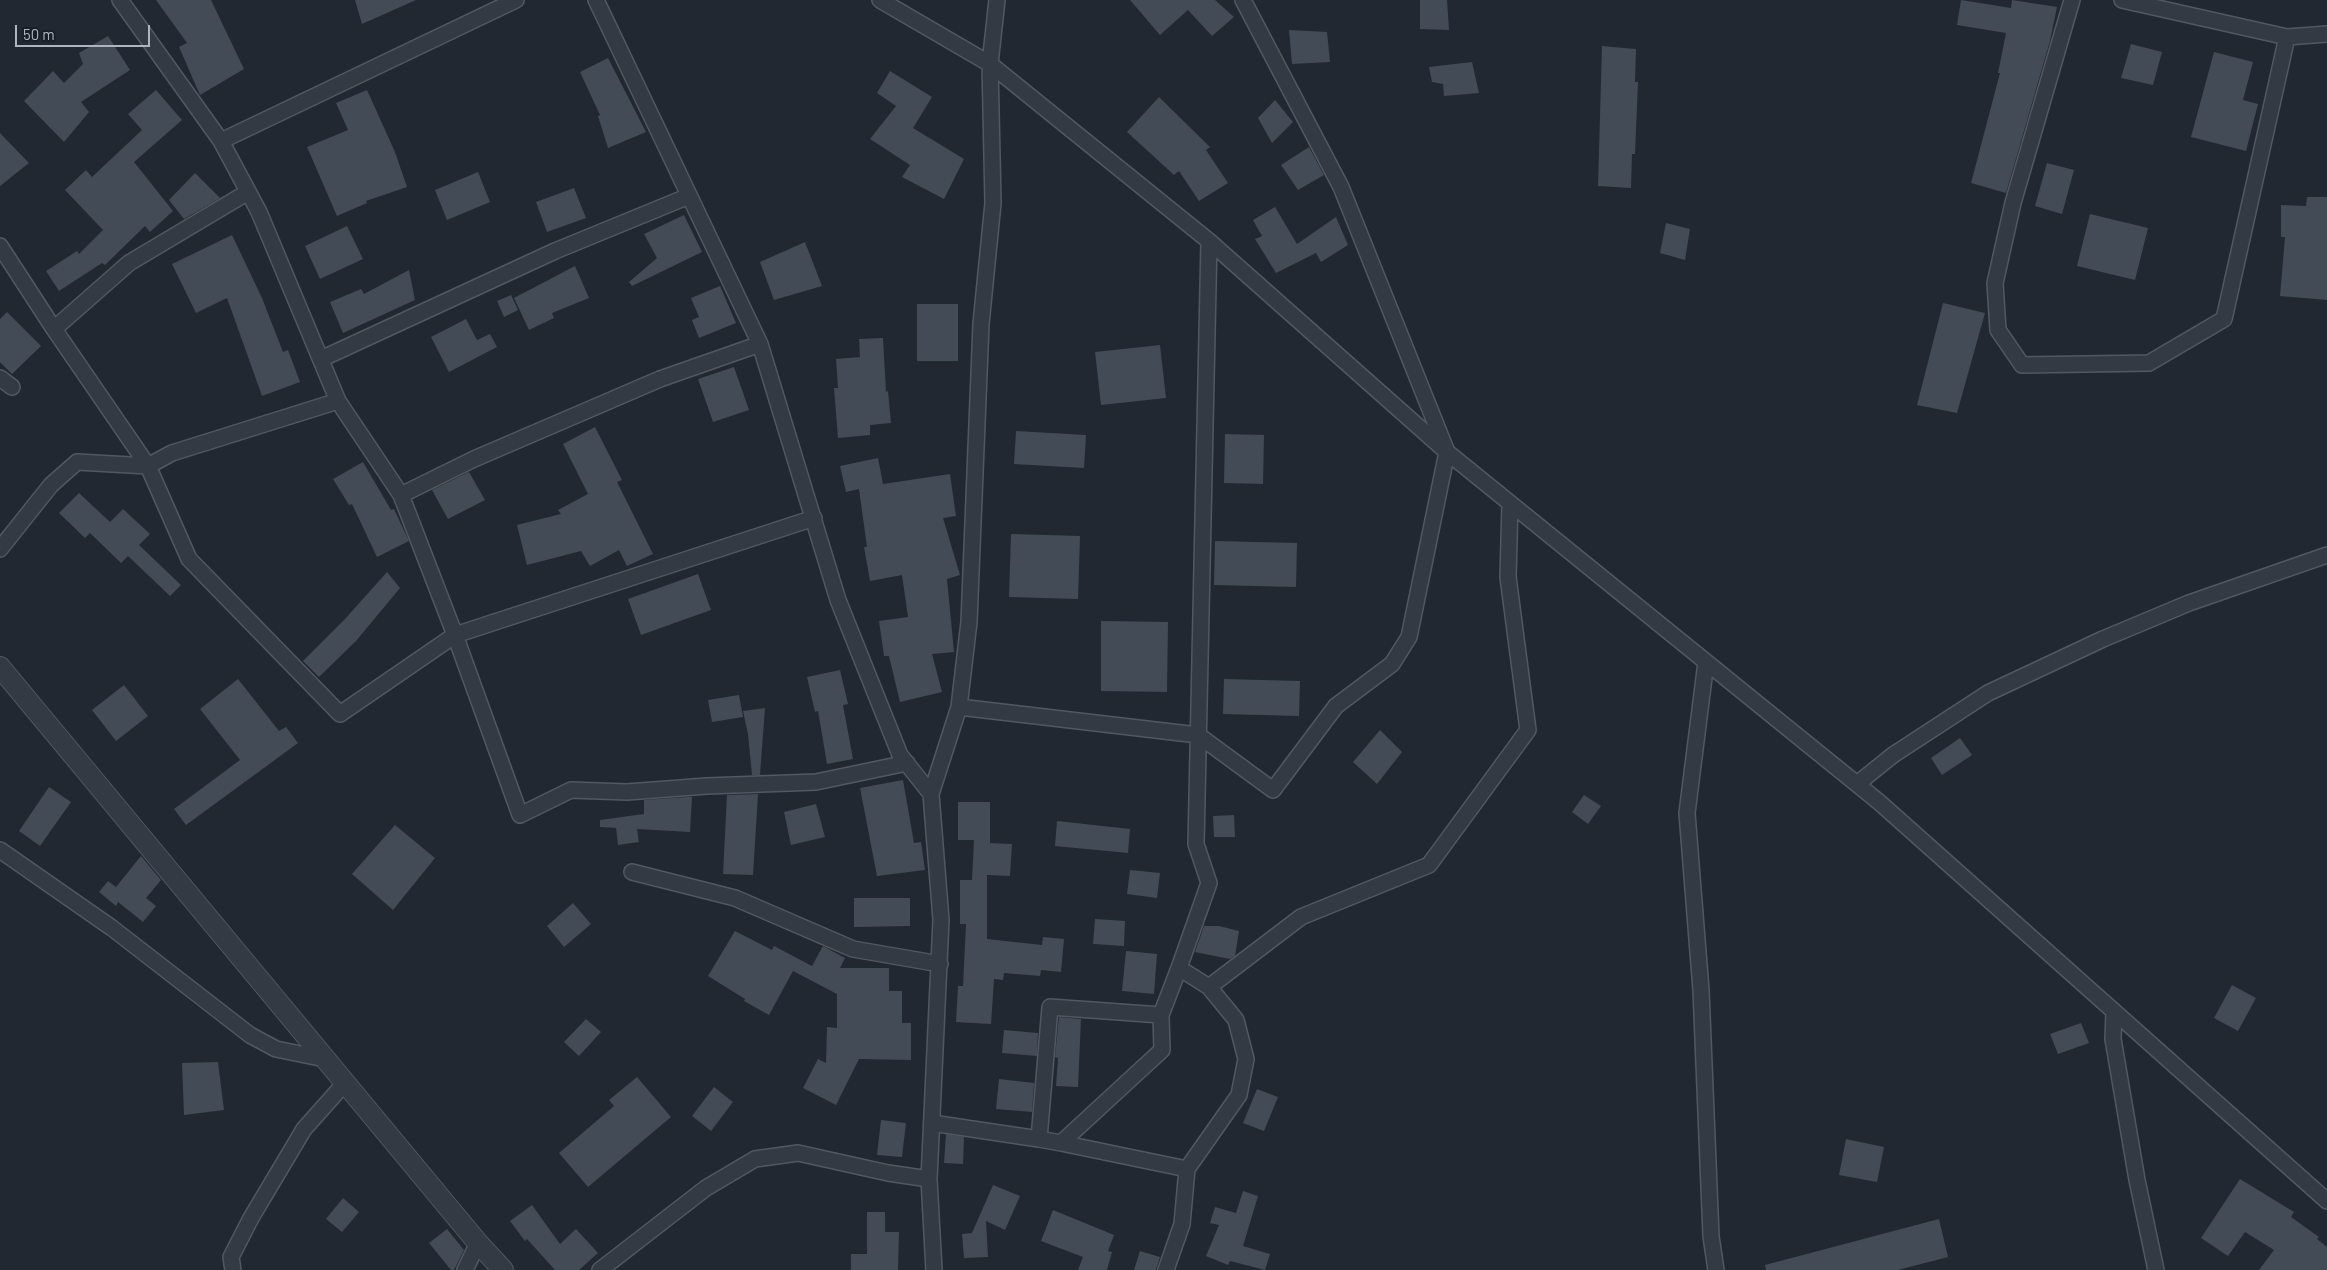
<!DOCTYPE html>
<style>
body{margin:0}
#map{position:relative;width:2327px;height:1270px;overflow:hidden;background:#212832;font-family:Barlow,sans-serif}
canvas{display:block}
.scale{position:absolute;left:15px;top:25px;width:135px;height:22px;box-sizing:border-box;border:2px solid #aeb5c0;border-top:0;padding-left:6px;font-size:15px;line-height:18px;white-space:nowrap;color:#aeb5c0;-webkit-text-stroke:4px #1a1f27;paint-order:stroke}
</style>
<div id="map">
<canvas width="2327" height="1270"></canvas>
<div class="scale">50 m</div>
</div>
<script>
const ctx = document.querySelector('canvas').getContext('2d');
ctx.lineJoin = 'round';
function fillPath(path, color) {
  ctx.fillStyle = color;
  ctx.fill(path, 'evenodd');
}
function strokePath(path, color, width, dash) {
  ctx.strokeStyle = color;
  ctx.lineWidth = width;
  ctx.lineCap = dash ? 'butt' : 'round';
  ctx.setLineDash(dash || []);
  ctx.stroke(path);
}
fillPath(new Path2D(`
 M156,0H211L244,69L200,95L179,47L187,43Z
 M355,0H416L362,24Z
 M1130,0H1215L1234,17L1212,36L1188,10L1160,35Z
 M1420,0H1447L1449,30L1420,29Z
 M1961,0L2011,8L2012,0L2057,7L2050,41L2006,193L1971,183L2000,73H1998L2006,33L1957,25Z
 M1289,30L1327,32L1330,62L1292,64Z
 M108,36L130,70L81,102L89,112L64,142L24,101L53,71L64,83L83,64L79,53Z
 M2131,44L2162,52L2153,85L2121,78Z
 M1602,46L1636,49L1635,82H1638L1635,154H1632L1631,188L1598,186Z
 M2214,52L2253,62L2243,100L2258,104L2246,151L2191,137Z
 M608,58L646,132L608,148L598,116L600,115L580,72Z
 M1472,62L1479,93L1444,96L1443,84L1432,82L1429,67Z
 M890,71L932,97L913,128L964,159L944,199L902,177L910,165L870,139L896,106L877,93Z
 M156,90L182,120L134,162L173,211L150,232L145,226L105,265L102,263L59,291L46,271L77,251L79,254L103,230L65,190L86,170L92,177L142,130L128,114Z
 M367,90L395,152L407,187L366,201L367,203L337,216L307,147L348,130L336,103Z
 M1159,97L1210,147L1206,150L1228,183L1199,201L1179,171L1174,175L1127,132Z
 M1275,100L1293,122L1272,143L1258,118Z
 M0,133L29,163L0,186Z
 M1309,147L1324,175L1298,190L1281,165Z
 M2047,163L2074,170L2062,214L2035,206Z
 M478,172L490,202L447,220L435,190Z
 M195,173L220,198L184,219L169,200Z
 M574,188L586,218L547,232L536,202Z
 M2307,197H2327V300L2280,296L2285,237H2281V205L2306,206Z
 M1275,207L1297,244L1336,217L1348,245L1321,262L1316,253L1276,273L1255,239L1262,236L1253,220Z
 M2090,214L2148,228L2135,280L2077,266Z
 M684,215L702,252L632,286L629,282L657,258L644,234Z
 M1666,223L1690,229L1685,260L1660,253Z
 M347,226L363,259L320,279L305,246Z
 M232,235L262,298L283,352L288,350L300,382L262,396L227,298L196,313L172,264Z
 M805,242L822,286L774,300L760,262Z
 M575,266L589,298L552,313L554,318L529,330L514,298Z
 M409,270L415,300L343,333L330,302L361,289L364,294Z
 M720,286L736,323L699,338L692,320L699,317L691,298Z
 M511,295L518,310L504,317L497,301Z
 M1943,303L1985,313L1957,413L1917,405Z
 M917,304H958V361H917Z
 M7,312L41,346L12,374L0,362V319Z
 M466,319L477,340L490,334L497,347L449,372L431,337Z
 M883,338L886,392L888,391L891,423L870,425V435L838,438L834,388H838L836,359L860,357L859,339Z
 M1160,345L1166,398L1101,405L1095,352Z
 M734,367L749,410L713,422L698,379Z
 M595,427L622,480L617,482L653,554L627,566L619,550L590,566L581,551L527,565L517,525L561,514L558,510L588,494L563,444Z
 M1016,431L1086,435L1084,468L1014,464Z
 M1225,434L1264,435L1263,484L1224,483Z
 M878,458L883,484L950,474L956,516L943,518L960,575L947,579L954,652L932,654L942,692L900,702L889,656H884L879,621L908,617L902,575L870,581L864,547H867L859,489L846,492L840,466Z
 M363,462L391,510L394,509L409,541L377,557L352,504L349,505L333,479Z
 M469,472L485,500L448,519L432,490Z
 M79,493L110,522L123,509L150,534L139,545L181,585L170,596L128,556L121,563L90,533L85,538L59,513Z
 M1011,534L1080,536L1078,599L1009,597Z
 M1215,541L1297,543L1296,587L1214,585Z
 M387,572L400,588L356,641L319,677L303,661L345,619Z
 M698,574L711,610L641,635L628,599Z
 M1101,621L1168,622L1167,692L1101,691Z
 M840,670L848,704L843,705L853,759L827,764L818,711L815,712L807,677Z
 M238,679L279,731L286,727L298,743L186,825L174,809L240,760L200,709Z
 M1224,679L1300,681L1299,716L1223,714Z
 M124,685L148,716L116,741L92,710Z
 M739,695L743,717L712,722L708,700Z
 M765,708L760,775H752L748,734L743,711Z
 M1380,730L1402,752L1377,784L1353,762Z
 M1960,738L1972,755L1942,775L1931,758Z
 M903,780L914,843L921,842L925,870L877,876L860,788Z
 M49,787L71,802L40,846L19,831Z
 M758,794L753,875L723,874L727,795Z
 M1584,795L1601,806L1588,824L1572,812Z
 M688,797H692L690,832L637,829L639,842L618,845L616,828L600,827V820L644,814V800Z
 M958,802H990V843L1012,844L1010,876L987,875V939L1042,945L1043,937L1064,939L1061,972L1041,970L1040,976L1004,973L1003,980L994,979L991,1024L956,1022L958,986H963L966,924H960V880H972L974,840H958Z
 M816,804L825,837L791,845L784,812Z
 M1234,815L1235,837H1214L1213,816Z
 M1057,821L1130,829L1128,853L1055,846Z
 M395,825L435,858L393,910L352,874Z
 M141,856L161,880L146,898L156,906L143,922L118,902L116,906L99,892L108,881L116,887Z
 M1130,870L1160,873L1157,898L1127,894Z
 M854,898H910V926L854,927Z
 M573,903L591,924L564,947L547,926Z
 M1095,919L1125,921L1124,946L1093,944Z
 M1204,926H1219L1239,931L1235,956L1230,959L1195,952Z
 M735,931L772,950L774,946L812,966L823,946L845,958L840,968H889V991H902V1023H911V1060L859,1059L836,1105L803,1088L818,1059L826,1063L827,1027L837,1028V994L793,971L769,1015L744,1001L745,999L708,976Z
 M1126,951L1157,954L1154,994L1122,991Z
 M2232,985L2256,998L2238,1031L2214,1018Z
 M1059,1017L1081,1019L1078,1087L1056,1086L1058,1058L1055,1057Z
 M586,1019L601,1032L579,1056L564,1042Z
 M2081,1023L2089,1043L2058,1054L2050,1034Z
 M1004,1030L1038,1033L1037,1056L1002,1053Z
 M218,1062L224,1110L184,1115L182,1063Z
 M637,1077L671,1117L588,1187L559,1153L614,1106L609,1100Z
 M999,1079L1034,1083L1032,1112L996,1109Z
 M714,1087L733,1102L711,1131L692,1116Z
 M1257,1089L1278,1097L1264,1131L1243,1123Z
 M881,1120L906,1123L902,1157L877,1155Z
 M946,1134L964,1137L963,1164L944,1163Z
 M1846,1139L1884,1147L1877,1182L1839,1175Z
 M2240,1179L2294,1212L2291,1217L2319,1237L2317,1239L2327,1247V1270H2259L2274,1250L2245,1232L2228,1256L2201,1238Z
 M993,1185L1020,1196L1005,1230L986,1221L988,1257L964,1258L962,1234L972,1233Z
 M1243,1191L1258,1196L1243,1246L1270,1254L1265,1270L1230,1261L1228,1265L1206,1256L1219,1225L1210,1223L1215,1207L1236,1213Z
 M343,1198L359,1212L342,1232L326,1219Z
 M532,1205L560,1244L576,1229L598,1253L579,1270H555L527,1239L525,1241L510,1221Z
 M1053,1210L1114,1235L1108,1251L1112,1252L1107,1270H1078L1083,1257L1041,1241Z
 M867,1212H885V1232H899L898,1270H851V1254H867Z
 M1939,1219L1948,1257L1898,1270H1766L1765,1265Z
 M447,1229L464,1250L454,1270H451L429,1243Z
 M1140,1251L1160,1257L1156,1270H1134Z`), '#434b56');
const minor = new Path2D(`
 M120,0L221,141L516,0
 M596,0L760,344L838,600L900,755L931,794L941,920L929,1179L934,1270
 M880,0L990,64L1209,241L1447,452L1879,802L2327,1201
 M2072,0L2013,203L1995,283L1998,330L2022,365L2149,363L2224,319L2287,37
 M2122,0L2287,37L2327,34
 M221,141L259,212L338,401L401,495L455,635L520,815L571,790L627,792L707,786L816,782L907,763
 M1209,241L1196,844L1209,883L1179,968L1209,987L1301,917L1429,865L1528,730L1508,577L1510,503
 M0,246L54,329L129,263L248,192
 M54,329L148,466L189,559L340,714L455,635L814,518
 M321,359L555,251L689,196
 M0,378L12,387
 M401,495L474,459L660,379L760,344
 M0,549L51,485L77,462L148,466L172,453L338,401
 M1706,662L1687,813L1701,990L1711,1236L1716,1270
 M959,707L1198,735L1273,790L1336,706L1392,664L1409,637L1447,452L1341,187L1243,0
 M1857,784L1893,755L1988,693L2103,639L2189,603L2327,555
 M931,794L959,707L969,622L981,324L993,203L990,64L997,0
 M0,850L112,928L250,1035L276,1049L325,1059
 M632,872L735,898L853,949L940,964
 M2114,1012L2113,1039L2137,1180L2156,1270
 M1161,1015L1162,1050L1061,1143L1039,1139L1050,1007L1161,1015L1179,968
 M932,1123L1039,1139
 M1061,1143L1187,1169L1239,1095L1246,1059L1236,1020L1209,987
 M233,1270L231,1257L251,1218L304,1129L345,1083
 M465,1270L478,1243
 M600,1270L706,1188L755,1159L798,1153L888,1173L929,1179
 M1166,1270L1182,1224L1187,1169`);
const tertiary = new Path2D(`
 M0,667L478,1243L503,1270`);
strokePath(minor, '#525861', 18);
strokePath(tertiary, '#525861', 22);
strokePath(minor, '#343a43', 15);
strokePath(tertiary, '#343a43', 20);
</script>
